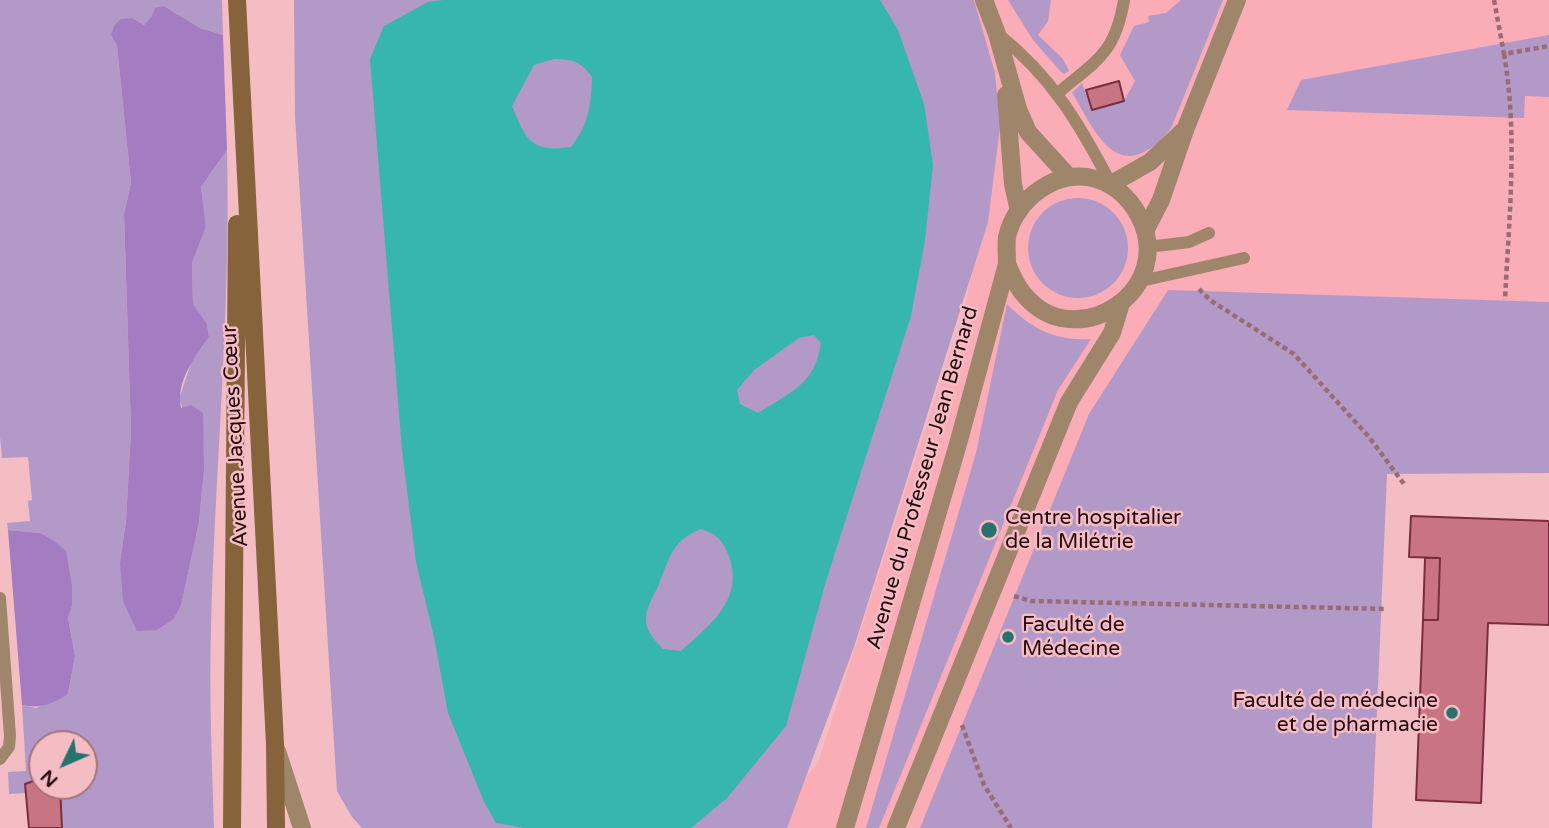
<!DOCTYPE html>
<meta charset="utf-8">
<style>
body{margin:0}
#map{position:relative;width:1549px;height:828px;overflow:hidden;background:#f4bdc4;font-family:"Varela Round",sans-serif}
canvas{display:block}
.north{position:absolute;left:28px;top:730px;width:70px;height:70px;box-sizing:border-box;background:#f4bdc4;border:2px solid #a3757c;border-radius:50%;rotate:226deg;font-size:19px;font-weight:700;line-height:28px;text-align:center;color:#290a11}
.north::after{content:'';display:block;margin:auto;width:24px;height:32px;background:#28726d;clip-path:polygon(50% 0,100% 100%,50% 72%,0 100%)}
</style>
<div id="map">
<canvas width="1549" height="828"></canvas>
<div class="north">N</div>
</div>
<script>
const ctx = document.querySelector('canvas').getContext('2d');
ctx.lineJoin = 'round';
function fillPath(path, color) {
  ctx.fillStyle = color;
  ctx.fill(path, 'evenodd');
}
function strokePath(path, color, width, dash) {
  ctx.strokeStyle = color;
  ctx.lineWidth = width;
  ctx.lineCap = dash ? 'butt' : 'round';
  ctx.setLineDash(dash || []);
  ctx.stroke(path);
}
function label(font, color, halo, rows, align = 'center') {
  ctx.font = font + ' "Varela Round",sans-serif';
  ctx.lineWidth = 5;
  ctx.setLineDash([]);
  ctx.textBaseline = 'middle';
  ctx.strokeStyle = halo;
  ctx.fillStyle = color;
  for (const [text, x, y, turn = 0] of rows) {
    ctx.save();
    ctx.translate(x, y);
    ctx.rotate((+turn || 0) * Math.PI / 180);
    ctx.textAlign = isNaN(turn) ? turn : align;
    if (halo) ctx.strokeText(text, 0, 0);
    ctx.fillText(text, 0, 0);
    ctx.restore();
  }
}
fillPath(new Path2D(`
 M974,0H1549V305L1037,828H764L818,763L966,302L1000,127Z`), '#faacb7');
fillPath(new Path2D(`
 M0,0H222L223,35L200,28L164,6L144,25L132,18L111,35L117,46L131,183L124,214L131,431L126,521L120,562L157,630L173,620L181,606L199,522L204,470L179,399L192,360L209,337L207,324L193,305L192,263L206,227L201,187L227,150C231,310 215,468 211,627C209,694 212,761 214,828H62L60,786H84V744H42V778L25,784L26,793L9,794L8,772L26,771L22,705L36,708L68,694L75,656L68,618L72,606L40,533L8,530L7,523L30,521L28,501L32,500L28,457L2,458L0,437Z
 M294,0H974L995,73L1000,127L988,222L854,647L787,828H362L352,817L337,791L295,116Z
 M1008,0H1051L1048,21L1038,35L1063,59L1069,71L1064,74L1061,72L1033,40Z
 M1181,0H1223L1172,126C1165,137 1156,146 1144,152C1108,171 1088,117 1072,93L1082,83L1092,110L1124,101L1135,81L1120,55L1134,26L1149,22L1148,16L1166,13Z
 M1549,35V97L1525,96L1524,118L1287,110L1301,80Z
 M1028 248a50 50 0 1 1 100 0a50 50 0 1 1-100 0Z
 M1168,290L1549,302V473L1387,474L1372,828H920L1089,414Z
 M1007,304C1031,329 1056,341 1091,339L1058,390L879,828H866L976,453Z`), '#b399c8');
fillPath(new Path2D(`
 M164,6L200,28L223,35L227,150L201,187L206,227L192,263L193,304L207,324L209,337C195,356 175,383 181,408L191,405L203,413L204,470L199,522L181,606L173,620L157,630L137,631L123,601L120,562L126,521L131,431L124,214L131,183L117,46L111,35L114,26L121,19L132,18L144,25L152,16L155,8Z
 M8,530L40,533L54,541L66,551L72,586V606L68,618L75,656L68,694C52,704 41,709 22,705Z`), '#a37cc1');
fillPath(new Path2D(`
 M443,0H880L898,30L924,104L933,165L925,240L911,316L826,581L786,726L727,798L691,828H524L496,823L484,802L448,713L434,637L416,562L402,450L370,59L384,26L428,2ZM554,59C573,59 581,62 592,77C591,106 589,124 571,147C531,153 526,140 512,106L534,65ZM814,335L821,343C815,384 791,392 758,413L740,404L737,390L754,370L799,338ZM701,529C716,534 722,539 728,554C746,598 710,625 681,651L663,649C656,642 646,631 646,621C645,608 654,596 659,584C669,559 672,540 701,529Z`), '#37b5af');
const building = new Path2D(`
 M1119,81L1124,101L1092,110L1086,90Z
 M1411,516L1549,521V625L1488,623L1481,803L1416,800L1423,620H1438L1440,558L1409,557Z
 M1425,558H1440L1438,620H1423Z
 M42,778V786H60L62,828H29L25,784Z`);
fillPath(building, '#c97482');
strokePath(building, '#792e3e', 2);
strokePath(new Path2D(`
 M1494,0L1504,54L1549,46
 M1504,54C1518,134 1509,218 1505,300
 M1199,289L1210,300L1294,354L1369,437L1404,484
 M1014,596L1031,601L1387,609
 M962,725L984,785L1011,828`), '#986c73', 4.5, [5, 3.5]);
strokePath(new Path2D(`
 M998,34C1052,77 1079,123 1111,184
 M1058,93C1097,60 1115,54 1124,0
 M1148,247L1189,242L1209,233
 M1141,281L1244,258
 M0,598L10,736L9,747L0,759`), '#9f866b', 12);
strokePath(new Path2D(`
 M984,0L997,34L1018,109L1028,132L1068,176
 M1006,95L1013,184L1019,211
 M1111,184L1150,162L1182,132
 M1146,229L1161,200L1185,130L1237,0`), '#9f866b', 18);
strokePath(new Path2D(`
 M277,751L302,828
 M845,828L958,444L1007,264C1007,255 1006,245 1007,237C1015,199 1058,167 1096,179C1115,185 1129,197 1139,216C1177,288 1081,353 1029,300C1018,290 1013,277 1007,264
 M896,828L1069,402L1112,333L1121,303`), '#9f866b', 18);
strokePath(new Path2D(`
 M237,0L275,744L276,828
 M232,828L237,224`), '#86633a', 18);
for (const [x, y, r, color] of [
 [989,530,9,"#28726d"],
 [1008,637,7,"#28726d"],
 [1452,713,7,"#28726d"]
]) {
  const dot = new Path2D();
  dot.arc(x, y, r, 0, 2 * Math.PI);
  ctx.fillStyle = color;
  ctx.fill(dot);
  strokePath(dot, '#f4bdc4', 2.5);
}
label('21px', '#290a11', '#f4bdc4', [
 ["Avenue Jacques Cœur",236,436,-93],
 ["Avenue du Professeur Jean Bernard",923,478,-74]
]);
label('21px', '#290a11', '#f4bdc4', [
 ["Centre hospitalier",1005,518],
 ["de la Milétrie",1005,542],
 ["Faculté de",1022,625],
 ["Médecine",1022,649],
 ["Faculté de médecine",1438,701,"right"],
 ["et de pharmacie",1438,725,"right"]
], 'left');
</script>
